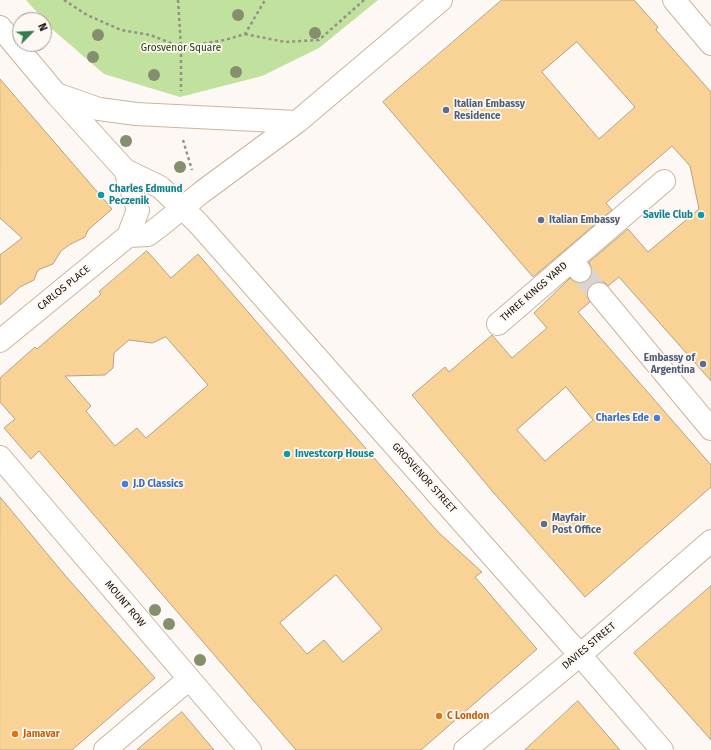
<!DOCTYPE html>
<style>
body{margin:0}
#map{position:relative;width:711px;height:750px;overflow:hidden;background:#fdf8f3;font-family:"Fira Sans",sans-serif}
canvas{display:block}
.north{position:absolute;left:12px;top:12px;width:40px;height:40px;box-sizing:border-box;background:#fdf8f3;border:1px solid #a19b95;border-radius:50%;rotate:66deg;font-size:11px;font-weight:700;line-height:16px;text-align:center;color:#170f07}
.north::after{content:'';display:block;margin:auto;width:14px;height:18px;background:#337c4a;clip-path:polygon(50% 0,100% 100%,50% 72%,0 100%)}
</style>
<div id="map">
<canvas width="711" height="750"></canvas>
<div class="north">N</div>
</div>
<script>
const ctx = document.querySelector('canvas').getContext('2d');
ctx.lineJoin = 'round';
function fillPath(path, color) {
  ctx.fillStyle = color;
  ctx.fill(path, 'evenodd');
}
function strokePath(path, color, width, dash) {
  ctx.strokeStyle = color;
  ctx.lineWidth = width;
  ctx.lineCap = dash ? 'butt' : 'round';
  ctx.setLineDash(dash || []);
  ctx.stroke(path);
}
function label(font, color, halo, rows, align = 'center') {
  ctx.font = font + ' "Fira Sans",sans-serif';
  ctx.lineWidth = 3.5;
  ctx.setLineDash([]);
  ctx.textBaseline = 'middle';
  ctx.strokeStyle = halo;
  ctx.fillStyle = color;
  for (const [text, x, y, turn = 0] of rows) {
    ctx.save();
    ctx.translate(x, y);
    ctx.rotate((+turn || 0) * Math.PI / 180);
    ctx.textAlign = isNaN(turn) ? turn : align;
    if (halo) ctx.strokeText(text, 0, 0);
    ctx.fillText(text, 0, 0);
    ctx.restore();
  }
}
fillPath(new Path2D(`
 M26,0H378L319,48L262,76L180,97L104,74L52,29Z`), '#c1e19e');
const building = new Path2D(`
 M502,0H634L658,27L656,30L711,92V381L619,277L608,286L604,282H597L591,285L587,289V296L590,302L578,312L711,465V487L585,597L493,492L412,395L445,367L449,372L492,335L512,358L547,328L534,313L570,278L577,283H583L588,281L592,275V269L589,262L628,229L648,252L699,209L690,166L672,146L606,203L612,210L533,277L383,102ZM577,42L635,107L599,139L542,72ZM566,387L593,420L545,461L517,430Z
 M0,79L112,209L88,230L85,237L69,245L61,251L53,264L38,270L34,280L20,287L0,305V255L22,238L0,218Z
 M147,251L171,278L198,254L438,532L482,572L475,577L537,649L421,750H296L39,451L31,459L4,428L15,419L0,402V378L35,347L37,349L101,294L99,292ZM166,337L208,385L146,438L137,428L115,446L86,411L91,406L65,376L105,375L113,368L114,353L129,340L152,343ZM336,575L382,629L343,662L324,640L307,654L280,623Z
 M0,497L64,574L155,678L72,750H0Z
 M711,586V740L634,653Z
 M578,701L620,750H525Z
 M182,712L214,750H137Z`);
fillPath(building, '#f9d395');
strokePath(building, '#b2a288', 1);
strokePath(new Path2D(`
 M581,272L599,294`), '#dad5d0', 22, [22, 11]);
const minor = new Path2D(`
 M571,261L664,181
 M599,294L711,429
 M498,324L571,261L580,271
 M0,457L250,750
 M580,655L711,541
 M105,750L189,679`);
const tertiary = new Path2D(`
 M674,0L711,44
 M0,27L57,95L125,170L160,187L197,222L580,655L662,750
 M59,95L99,109L136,114L297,122
 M128,236L148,235L160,226L202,192L297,122L441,0
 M0,341L128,236L138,210L125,170
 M465,750L580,655`);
strokePath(minor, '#ccb49e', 24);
strokePath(tertiary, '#ccb49e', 24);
strokePath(new Path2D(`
 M64,0L87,15L121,30L150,35L181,47L225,40L245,34L265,0
 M178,0L181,47V91
 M245,34L285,42L319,40L364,0
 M183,140L192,170`), '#97908a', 2.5, [3, 3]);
strokePath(minor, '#fff', 22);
strokePath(tertiary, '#fff', 22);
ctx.fillStyle = '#858e6d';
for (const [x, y] of [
 [238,15],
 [315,33],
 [98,35],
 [93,57],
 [236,72],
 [154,75],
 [126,141],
 [180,167],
 [155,610],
 [169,624],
 [200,660]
]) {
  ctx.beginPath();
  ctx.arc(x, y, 6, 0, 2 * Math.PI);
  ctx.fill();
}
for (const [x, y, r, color] of [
 [446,110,4,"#5c6f8a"],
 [101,195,4,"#0f9aa8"],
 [701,215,4,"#0f9aa8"],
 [541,220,4,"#5c6f8a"],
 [703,364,4,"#5c6f8a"],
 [657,418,4,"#3f7fe0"],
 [287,454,4,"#0f9aa8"],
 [125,484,4,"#3f7fe0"],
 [544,524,4,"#5c6f8a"],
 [439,716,4,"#e8710a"],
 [15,734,4,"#e8710a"]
]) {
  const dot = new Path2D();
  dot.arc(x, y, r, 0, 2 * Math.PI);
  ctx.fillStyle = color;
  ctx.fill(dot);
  strokePath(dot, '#fdf8f3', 1.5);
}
label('10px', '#233800', '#fdf8f3', [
 ["Grosvenor Square",181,48]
]);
label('bold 10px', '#4e5e75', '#fdf8f3', [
 ["Italian Embassy",454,104],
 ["Residence",454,116],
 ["Italian Embassy",549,220],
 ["Embassy of",695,358,"right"],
 ["Argentina",695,370,"right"],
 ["Mayfair",552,518],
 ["Post Office",552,530]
], 'left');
label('bold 10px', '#0d838f', '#fdf8f3', [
 ["Charles Edmund",109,189],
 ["Peczenik",109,201],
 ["Savile Club",693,215,"right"],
 ["Investcorp House",295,454]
], 'left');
label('10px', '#170f07', '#fdf8f3', [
 ["CARLOS PLACE",64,288,-39],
 ["THREE KINGS YARD",534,292,-41],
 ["GROSVENOR STREET",424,478,48],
 ["MOUNT ROW",125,604,50],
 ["DAVIES STREET",589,646,-40]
]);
label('bold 10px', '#366cbe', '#fdf8f3', [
 ["Charles Ede",649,418],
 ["J.D Classics",133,484,"left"]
], 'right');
label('bold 10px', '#c56008', '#fdf8f3', [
 ["C London",447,716],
 ["Jamavar",23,734]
], 'left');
</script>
